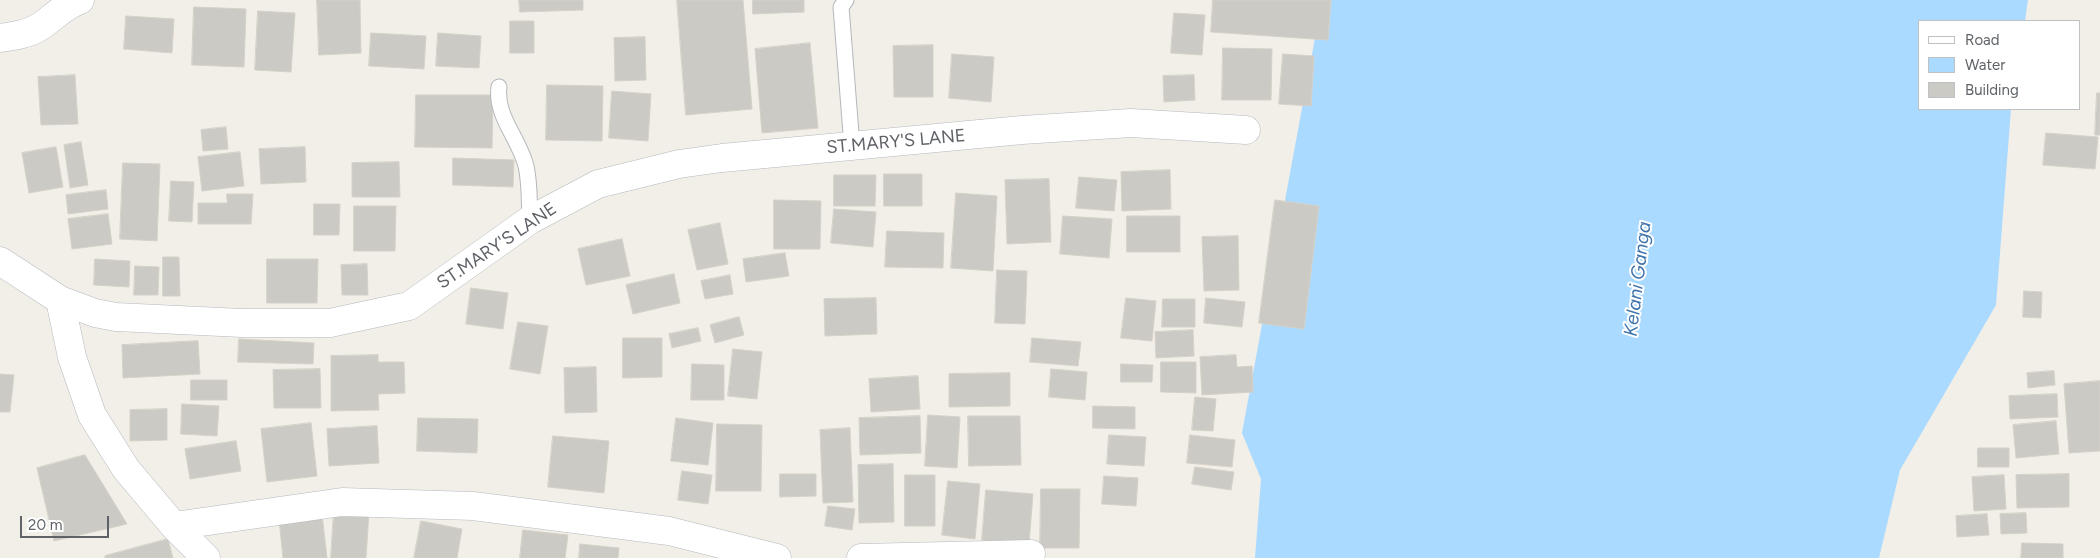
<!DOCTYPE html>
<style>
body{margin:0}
#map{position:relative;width:2100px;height:558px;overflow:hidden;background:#f1efe8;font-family:Figtree,sans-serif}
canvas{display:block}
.legend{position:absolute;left:1918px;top:20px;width:162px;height:90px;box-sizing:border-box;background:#fff;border:1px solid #bfc1c3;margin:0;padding:6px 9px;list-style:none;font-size:15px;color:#5f6368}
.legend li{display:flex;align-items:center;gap:10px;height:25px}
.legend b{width:25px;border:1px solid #bfc1c3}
.scale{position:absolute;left:20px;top:516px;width:89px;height:22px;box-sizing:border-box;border:2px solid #5f6368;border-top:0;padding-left:6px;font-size:15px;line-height:18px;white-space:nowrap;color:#5f6368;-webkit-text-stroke:4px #fff;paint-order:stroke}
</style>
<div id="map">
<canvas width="2100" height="558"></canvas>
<ul class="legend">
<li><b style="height:6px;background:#fff"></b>Road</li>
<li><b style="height:14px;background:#aadaff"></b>Water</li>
<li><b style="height:14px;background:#cccac5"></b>Building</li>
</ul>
<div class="scale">20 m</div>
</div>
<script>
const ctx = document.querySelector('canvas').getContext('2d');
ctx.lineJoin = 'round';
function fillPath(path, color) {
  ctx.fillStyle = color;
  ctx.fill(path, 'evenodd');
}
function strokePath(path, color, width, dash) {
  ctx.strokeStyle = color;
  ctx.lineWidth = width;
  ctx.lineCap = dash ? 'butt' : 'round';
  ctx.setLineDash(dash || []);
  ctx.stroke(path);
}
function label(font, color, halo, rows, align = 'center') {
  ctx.font = font + ' Figtree,sans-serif';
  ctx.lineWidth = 4;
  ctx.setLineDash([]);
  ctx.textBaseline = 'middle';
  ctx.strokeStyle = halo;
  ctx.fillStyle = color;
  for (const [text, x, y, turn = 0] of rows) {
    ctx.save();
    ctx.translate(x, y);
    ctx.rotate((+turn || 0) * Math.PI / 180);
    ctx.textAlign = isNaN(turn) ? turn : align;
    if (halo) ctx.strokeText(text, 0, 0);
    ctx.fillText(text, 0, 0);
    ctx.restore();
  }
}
fillPath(new Path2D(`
 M1322,0H2028L2025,21H1919V109H2011L1996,305L1900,470L1879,558H1255L1261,479L1242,433Z`), '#aadaff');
const building = new Path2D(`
 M317,0H360L361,53L319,55Z
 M519,0H583V10L520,12Z
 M677,0H743L752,109L686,115Z
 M753,0H804V12L753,14Z
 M1213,0H1331L1328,40L1211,32Z
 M194,7L246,9L244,67L192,65Z
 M258,11L295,13L291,72L255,70Z
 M1174,13L1205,15L1202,55L1171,53Z
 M126,16L174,19L172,53L124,49Z
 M510,21H534V53H510Z
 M371,33L426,36L424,69L369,66Z
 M438,33L481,36L479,68L436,66Z
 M645,37L646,80L615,81L614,38Z
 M810,43L818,128L762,133L755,49Z
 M933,45V97H894L893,46Z
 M1223,48L1272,49L1271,100H1222Z
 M952,54L994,57L991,102L949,98Z
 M1283,54L1314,56L1311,106L1279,104Z
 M75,75L78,124L41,125L38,77Z
 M1194,75L1195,100L1164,102L1163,76Z
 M547,85L603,86L602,141L546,140Z
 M612,91L651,94L648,141L609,138Z
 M2097,93H2100V135H2095Z
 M416,95H493L492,148L415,147Z
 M226,127L228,149L203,151L201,130Z
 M2046,133L2098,137L2095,169L2043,165Z
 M81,142L88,185L70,188L64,145Z
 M56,147L63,187L29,193L22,153Z
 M305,147L306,182L261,184L259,149Z
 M240,152L244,186L202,191L198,157Z
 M453,158L514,160L513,187L453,185Z
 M399,162L400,197H352V163Z
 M123,163L160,164L157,241L120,239Z
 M1170,170L1171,209L1122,211L1121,172Z
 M884,174H922V206H884Z
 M834,175H876L875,206H834Z
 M1079,177L1117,180L1114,211L1076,208Z
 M1049,179L1051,242L1007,244L1005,180Z
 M171,181L194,182L192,222L169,221Z
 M106,190L108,209L68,214L66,195Z
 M956,193L997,196L993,271L951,268Z
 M227,194H253L251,224H198V203H227Z
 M774,200L821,201L820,249H774Z
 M1275,200L1319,206L1304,329L1259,323Z
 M314,204H340L339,235H314Z
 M354,206H396L395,251H354Z
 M834,209L876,212L873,247L831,243Z
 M108,214L112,244L72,249L68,219Z
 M1063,216L1112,219L1109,258L1060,254Z
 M1127,216H1180V252H1127Z
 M720,223L728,264L697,270L688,230Z
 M887,231L944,233L943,268L885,267Z
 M1238,236L1239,290L1204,291L1202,237Z
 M622,239L630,276L586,285L578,249Z
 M785,253L789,276L746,282L743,259Z
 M163,257H179L180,296H163Z
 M95,259L130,261L129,287L94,285Z
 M267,259H318L317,303H267Z
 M367,264L368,295H342L341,265Z
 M135,266L159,267L158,295H134Z
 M997,270L1027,271L1025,324L995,323Z
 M674,274L680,303L633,314L626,285Z
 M730,275L733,294L705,299L701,281Z
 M471,288L508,293L503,329L466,324Z
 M2024,291L2042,292L2041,318L2023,317Z
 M876,298L877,334L825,336L824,299Z
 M1126,298L1156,301L1152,341L1121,338Z
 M1206,298L1245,302L1242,327L1204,323Z
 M1163,299H1195V327H1162Z
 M739,317L744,335L715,343L710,325Z
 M518,322L548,326L540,374L510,369Z
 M698,328L701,341L672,348L669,334Z
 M1193,330L1194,356L1156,358L1155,332Z
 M623,338H662V377L623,378Z
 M1032,338L1081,342L1078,366L1030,362Z
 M239,339L314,343L313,364L238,362Z
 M198,341L200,374L123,378L122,345Z
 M733,349L762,352L757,399L728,396Z
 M378,355V362H404L405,393L378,394L379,410L331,411V356Z
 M1236,355L1237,367L1252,366L1253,392L1202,395L1200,357Z
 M1161,362H1196V393L1161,392Z
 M692,364L724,365V400H691Z
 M1121,364L1153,365L1152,382H1121Z
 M596,367L597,412L565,413L564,368Z
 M320,369L321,408H274L273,370Z
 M1051,369L1087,372L1085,400L1049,397Z
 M2054,371L2055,385L2028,388L2027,373Z
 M1010,373V406L949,407V374Z
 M0,374L14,375L10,412H0Z
 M918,376L920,409L871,412L869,379Z
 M191,380H227V400H191Z
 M2100,381V451L2069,453L2064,384Z
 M2057,394L2058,417L2010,419L2009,396Z
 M1195,397L1216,399L1213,431L1192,430Z
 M182,404L219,406L217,436L181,434Z
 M1093,406L1135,407V429L1093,428Z
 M167,409V440L130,441V410Z
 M928,415L960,417L957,468L925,466Z
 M920,416L921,453L860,455L859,418Z
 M968,416H1020L1021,465L969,466Z
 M418,418L478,419L477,453L417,451Z
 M676,418L713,423L708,465L671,461Z
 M2056,421L2059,454L2016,458L2013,425Z
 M311,423L317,476L267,482L261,429Z
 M717,424L762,425L761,491H716Z
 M377,426L379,463L329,466L327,429Z
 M850,428L853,502L823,503L820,430Z
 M1109,435L1146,437L1144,466L1107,464Z
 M1190,435L1235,440L1232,467L1187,463Z
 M553,436L609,441L604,493L548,487Z
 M236,441L241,471L190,479L185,449Z
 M1978,448H2009V467H1978Z
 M85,455L127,524L54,541L37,468Z
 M893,464L894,522L859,523L858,465Z
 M1195,467L1234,472L1231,490L1192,484Z
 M682,471L712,475L708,504L678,500Z
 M780,474H816V496L780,497Z
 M2069,474V507L2017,508L2016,475Z
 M905,475H935V526H905Z
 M2004,475L2006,509L1974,511L1972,477Z
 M1104,476L1138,478L1136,506L1102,504Z
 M948,481L980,484L975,539L942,535Z
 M1041,489H1080L1079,548H1040Z
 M986,490L1033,494L1029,544L982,540Z
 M828,506L855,509L852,530L825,526Z
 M334,509L369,512L366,558H331Z
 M2026,513L2027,533L2001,534L2000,514Z
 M322,514L327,558H283L279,519Z
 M1987,514L1989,535L1957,537L1956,516Z
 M421,521L462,529L457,558H414Z
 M523,530L568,535L565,558H520Z
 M168,539L173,558H105V556Z
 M2022,543L2063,544V558H2021Z
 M580,544L619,548L618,558H579Z`);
fillPath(building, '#cccac5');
strokePath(building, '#d6d1c6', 1);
const service = new Path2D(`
 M846,0L841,7L852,146
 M499,87C495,116 519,138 526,166C530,183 529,203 530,220`);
const minor = new Path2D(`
 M0,38C14,36 29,34 41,26C54,17 65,5 80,0
 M0,261L60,300L95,313L116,317L242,323H330L409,306L530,220L598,184L679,164L722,158L1022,130L1131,123L1246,130
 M60,300L72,357L92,415L126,469L174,526L206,558
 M174,526L342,502L473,506L669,531L777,558
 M861,558L1031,554`);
strokePath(service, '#b5b8bc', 17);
strokePath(minor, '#b5b8bc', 29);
strokePath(service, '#fff', 15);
strokePath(minor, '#fff', 28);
label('18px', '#5f6368', '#fff', [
 ["ST.MARY'S LANE",896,142,-5],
 ["ST.MARY'S LANE",497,246,-34]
]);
label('italic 19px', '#4174aa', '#fff', [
 ["Kelani Ganga",1638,279,-83]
]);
</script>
